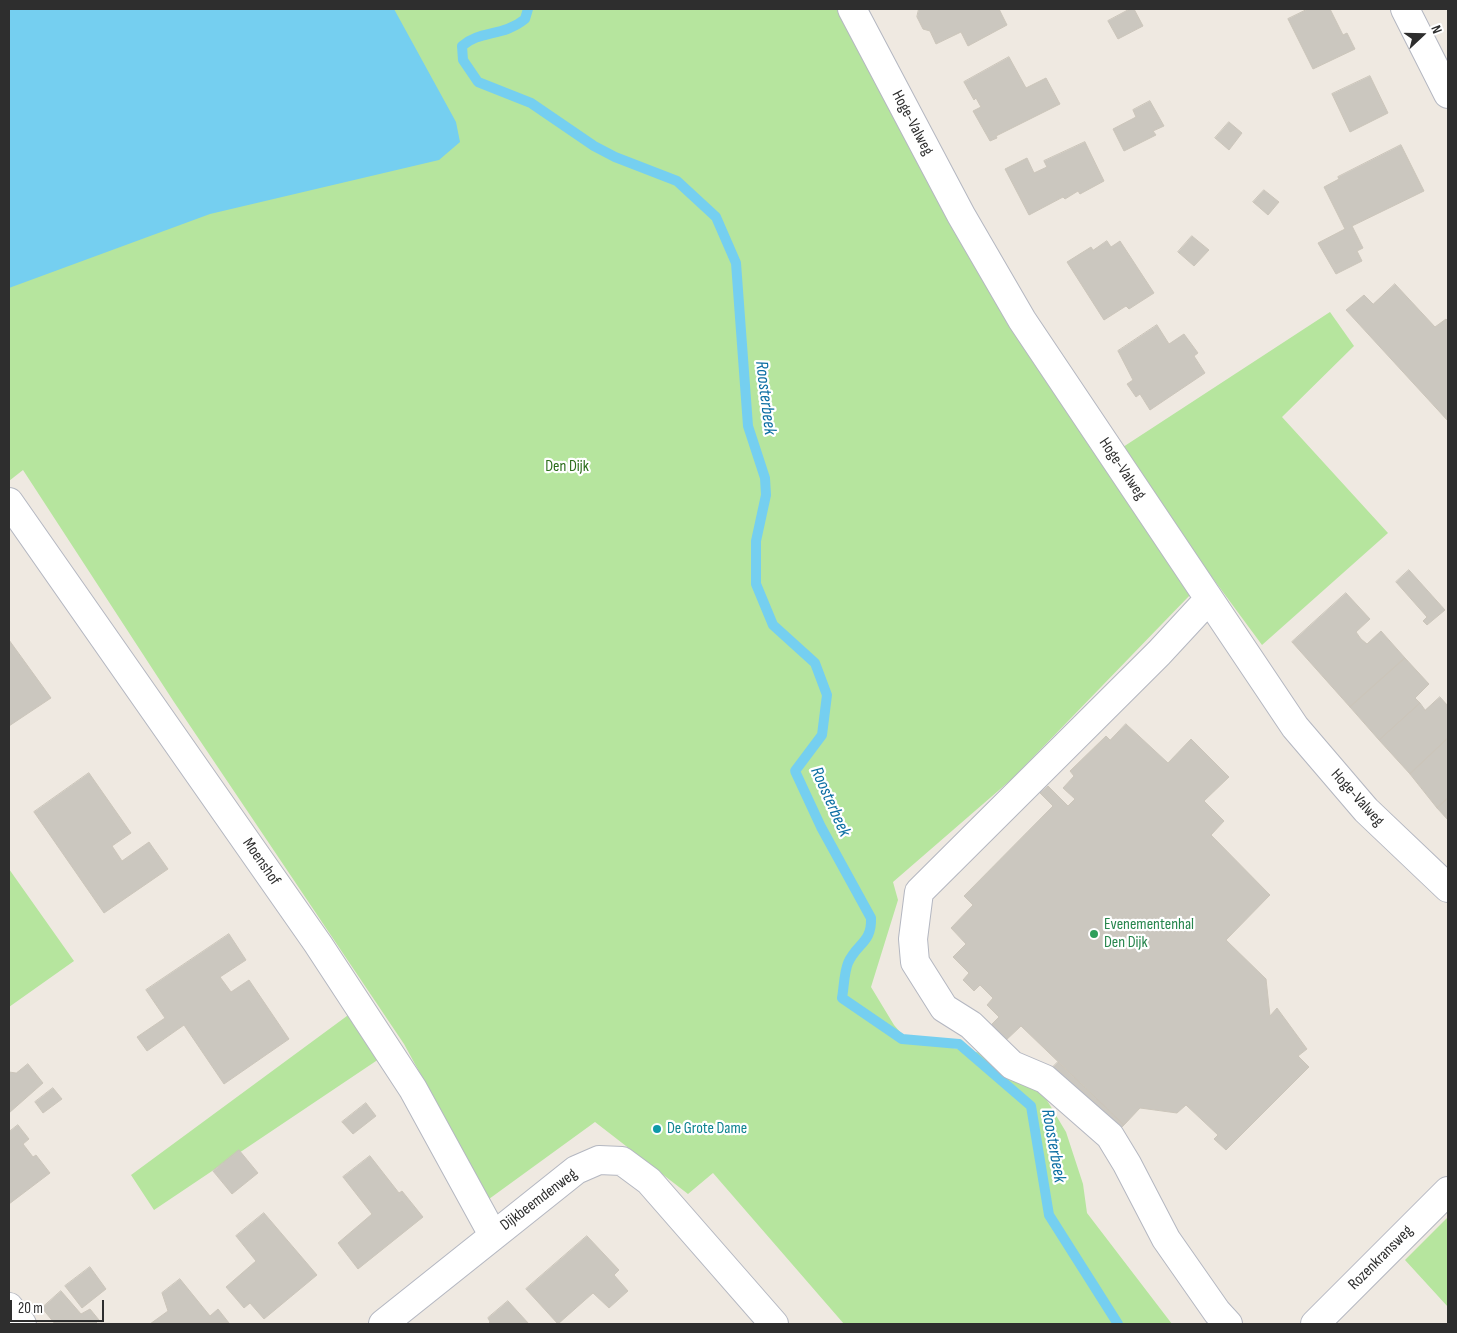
<!DOCTYPE html>
<style>
body{margin:0}
#map{position:relative;width:1457px;height:1333px;overflow:hidden;background:#efe9e1;font-family:"Sofia Sans Condensed",sans-serif}
canvas{display:block}
.frame{position:absolute;inset:0;border:10px solid #2e2e2e;pointer-events:none}
.north{position:absolute;left:1397px;top:10px;width:50px;height:50px;-webkit-text-stroke:4px #fff;paint-order:stroke;rotate:69deg;font-size:14px;font-weight:700;line-height:20px;text-align:center;color:#2e2e2e}
.north::after{content:'';display:block;margin:auto;width:18px;height:22px;background:#2e2e2e;clip-path:polygon(50% 0,100% 100%,50% 72%,0 100%)}
.scale{position:absolute;left:10px;top:1300px;width:94px;height:22px;box-sizing:border-box;border:2px solid #2e2e2e;border-top:0;padding-left:6px;font-size:15px;line-height:18px;white-space:nowrap;color:#2e2e2e;-webkit-text-stroke:4px #fff;paint-order:stroke}
</style>
<div id="map">
<canvas width="1457" height="1333"></canvas>
<div class="frame"></div>
<div class="north">N</div>
<div class="scale">20 m</div>
</div>
<script>
const ctx = document.querySelector('canvas').getContext('2d');
ctx.lineJoin = 'round';
function fillPath(path, color) {
  ctx.fillStyle = color;
  ctx.fill(path, 'evenodd');
}
function strokePath(path, color, width, dash) {
  ctx.strokeStyle = color;
  ctx.lineWidth = width;
  ctx.lineCap = dash ? 'butt' : 'round';
  ctx.setLineDash(dash || []);
  ctx.stroke(path);
}
function label(font, color, halo, rows, align = 'center') {
  ctx.font = font + ' "Sofia Sans Condensed",sans-serif';
  ctx.lineWidth = 4.5;
  ctx.setLineDash([]);
  ctx.textBaseline = 'middle';
  ctx.strokeStyle = halo;
  ctx.fillStyle = color;
  for (const [text, x, y, turn = 0] of rows) {
    ctx.save();
    ctx.translate(x, y);
    ctx.rotate((+turn || 0) * Math.PI / 180);
    ctx.textAlign = isNaN(turn) ? turn : align;
    if (halo) ctx.strokeText(text, 0, 0);
    ctx.fillText(text, 0, 0);
    ctx.restore();
  }
}
fillPath(new Path2D(`
 M9,9H841L1021,343L1191,594L1013,778L893,882L898,900L871,987L894,1025L907,1040L987,1054L1007,1064L1045,1097L1066,1132L1083,1184L1087,1213L1172,1324H844L713,1173L688,1194L595,1122L489,1199L404,1044L174,702L23,470L9,481Z
 M1330,312L1354,346L1282,417L1388,533L1262,645L1133,470L1120,449Z
 M9,869L74,961L9,1007Z
 M351,1013L382,1057L154,1210L131,1175Z
 M1448,1217V1307L1405,1260Z`), '#b6e59e');
fillPath(new Path2D(`
 M9,9H394L456,122L460,142L439,160L210,214L9,288Z`), '#75cff0');
strokePath(new Path2D(`
 M528,9L525,19C503,37 480,30 462,46L463,60L478,82L531,103L594,146L615,157L677,181L716,217L736,263L748,426L765,478L766,495L756,541V584L773,625L815,663L827,695L822,735L795,771L821,827L871,918C872,943 857,943 848,963C844,973 844,987 842,998L902,1039L959,1044L1031,1106L1049,1215L1118,1324`), '#75cff0', 10);
const building = new Path2D(`
 M919,9H999L1007,25L968,46L961,32L936,44L930,31L923,29L917,17Z
 M1130,9H1134L1143,26L1118,39L1108,21Z
 M1308,9H1330L1343,35L1347,33L1355,49L1313,69L1288,19Z
 M1009,57L1026,88L1046,78L1060,104L996,136L997,138L990,141L973,111L981,107L976,98L974,100L964,82Z
 M1370,76L1388,113L1350,132L1332,94Z
 M1150,101L1164,126L1153,131L1156,135L1124,151L1113,129L1136,117L1133,110Z
 M1229,122L1242,133L1229,150L1215,138Z
 M1085,142L1104,181L1080,194L1078,191L1065,199L1063,197L1029,215L1005,169L1027,158L1034,173L1047,167L1044,161Z
 M1401,145L1424,191L1352,226L1363,248L1357,251L1362,261L1336,274L1318,243L1345,229L1324,187L1339,179L1338,177Z
 M1264,190L1279,202L1268,215L1253,202Z
 M1192,236L1209,250L1194,266L1178,252Z
 M1107,241L1111,247L1120,241L1154,293L1129,309L1126,306L1104,320L1067,262L1091,247L1093,250Z
 M1395,284L1435,327L1446,319L1448,321V421L1346,310L1364,295L1373,304Z
 M1157,325L1169,344L1184,334L1198,353L1194,356L1205,373L1150,410L1140,394L1136,397L1127,384L1133,380L1118,351Z
 M1409,570L1445,610L1427,625L1423,621L1427,617L1396,582Z
 M1346,593L1370,619L1356,632L1361,639L1367,644L1381,631L1405,658L1350,707L1292,642Z
 M9,640L51,698L9,726Z
 M1405,658L1429,684L1415,698L1420,703L1379,740L1350,707Z
 M1440,697L1448,706V738L1410,774L1379,740L1420,703L1425,710Z
 M1126,724L1168,763L1191,739L1229,777L1204,801L1224,821L1211,835L1270,895L1226,940L1266,979L1270,1016L1277,1008L1307,1049L1298,1056L1309,1067L1226,1150L1214,1139L1218,1135L1186,1105L1177,1113L1140,1108L1124,1125L1021,1026L1003,1043L988,1028L999,1017L987,1005L993,998L980,985L974,991L963,980L969,973L953,957L966,944L951,928L973,905L964,896L1053,806L1040,793L1048,786L1068,806L1075,799L1063,788L1074,776L1070,771L1106,736L1110,740Z
 M1448,738V798L1437,808L1410,774Z
 M89,773L131,833L112,846L122,861L149,842L168,869L104,913L34,812Z
 M1448,798V820L1437,808Z
 M229,934L246,960L220,977L231,992L249,980L289,1039L224,1084L184,1025L147,1051L137,1037L165,1018L146,990Z
 M1058,1062L1124,1125L1117,1132L1051,1069Z
 M28,1064L43,1083L9,1113V1072L16,1073Z
 M53,1088L62,1099L43,1113L35,1102Z
 M366,1103L376,1116L353,1134L342,1122Z
 M18,1125L29,1139L23,1144L33,1157L36,1155L50,1173L9,1204V1132Z
 M239,1150L258,1173L232,1194L213,1171Z
 M370,1156L399,1193L402,1191L423,1217L358,1269L338,1243L372,1214L343,1177Z
 M264,1213L317,1275L264,1319L250,1303L244,1308L226,1287L256,1261L236,1236Z
 M587,1236L619,1270L614,1275L628,1291L609,1308L593,1293L558,1324L526,1289Z
 M90,1267L106,1289L82,1308L65,1286Z
 M180,1279L210,1316L218,1309L229,1323L150,1324L168,1311L162,1293Z
 M61,1291L81,1314L90,1309L99,1320L95,1324H55L42,1308Z
 M508,1301L529,1324H488L490,1322L488,1318Z`);
fillPath(building, '#cbc7bf');
strokePath(building, '#cbc5ba', 1);
const minor = new Path2D(`
 M852,9L961,215L1022,320L1295,727L1366,810L1448,888
 M1405,9L1448,94
 M9,502L318,944L413,1089L493,1235
 M1209,599L1159,653L919,892L913,939L915,962L944,1008L971,1025L1012,1065L1045,1079L1110,1136L1127,1164L1166,1239L1217,1312L1228,1324
 M9,1307L22,1324
 M383,1324L576,1170L599,1160L622,1161L649,1181L774,1324
 M1315,1324L1448,1191`);
strokePath(minor, '#b4b7c1', 30);
strokePath(minor, '#fff', 28);
for (const [x, y, r, color] of [
 [1094,934,5,"#2e9e5b"],
 [657,1129,5,"#0f9aa8"]
]) {
  const dot = new Path2D();
  dot.arc(x, y, r, 0, 2 * Math.PI);
  ctx.fillStyle = color;
  ctx.fill(dot);
  strokePath(dot, '#fff', 2);
}
label('16px', '#2e2e2e', '#fff', [
 ["Hoge-Valweg",912,123,62],
 ["Hoge-Valweg",1122,469,56],
 ["Hoge-Valweg",1357,798,48],
 ["Moenshof",261,862,55],
 ["Dijkbeemdenweg",539,1200,-37],
 ["Rozenkransweg",1381,1258,-45]
]);
label('16px', '#2c6e1b', '#fff', [
 ["Den Dijk",567,467]
]);
label('16px', '#27864d', '#fff', [
 ["Evenementenhal",1104,925],
 ["Den Dijk",1104,943]
], 'left');
label('16px', '#0d838f', '#fff', [
 ["De Grote Dame",667,1129]
], 'left');
label('italic 18px', '#0d6fa3', '#fff', [
 ["Roosterbeek",765,398,83],
 ["Roosterbeek",830,802,66],
 ["Roosterbeek",1053,1146,80]
]);
</script>
